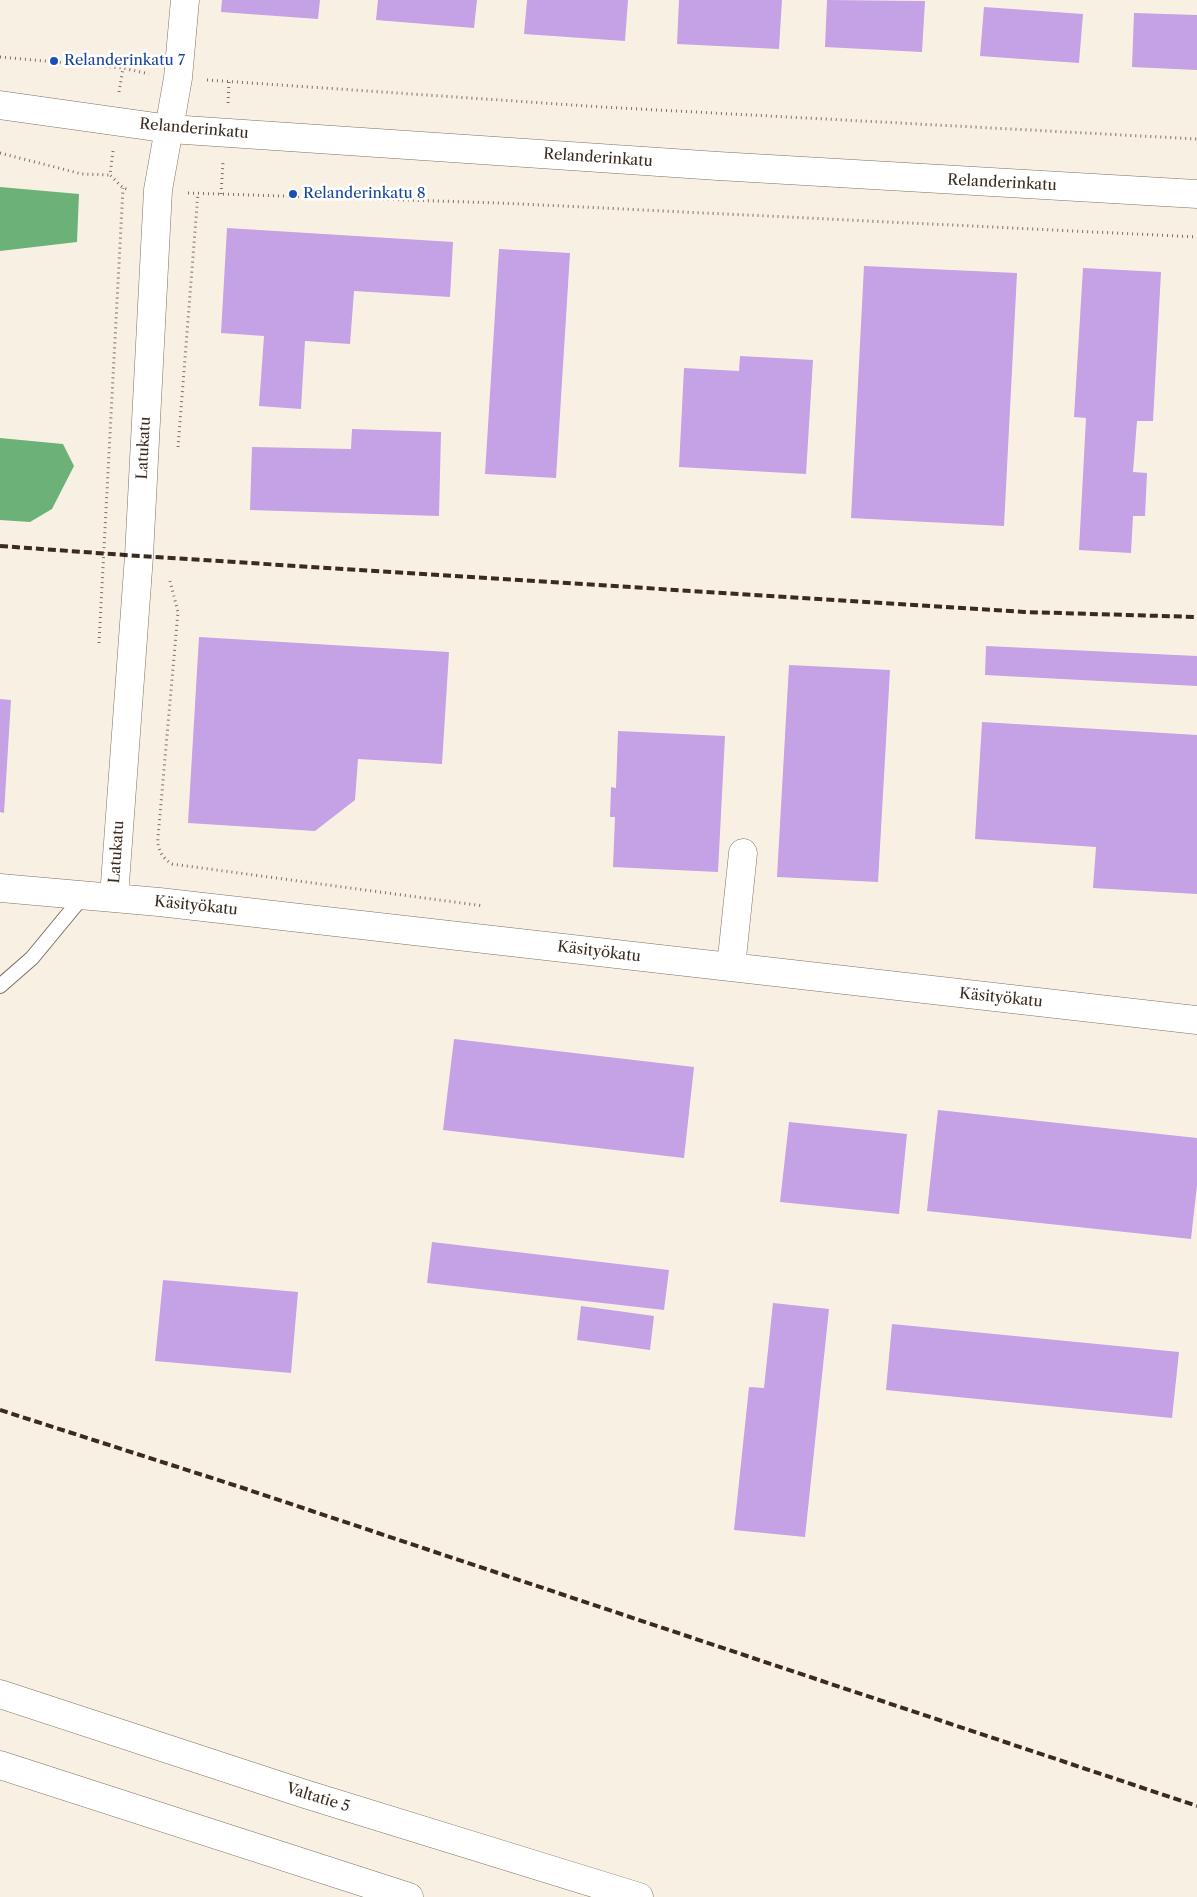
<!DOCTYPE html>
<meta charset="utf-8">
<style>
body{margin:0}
canvas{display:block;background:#f8f1e3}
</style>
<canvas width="1197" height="1897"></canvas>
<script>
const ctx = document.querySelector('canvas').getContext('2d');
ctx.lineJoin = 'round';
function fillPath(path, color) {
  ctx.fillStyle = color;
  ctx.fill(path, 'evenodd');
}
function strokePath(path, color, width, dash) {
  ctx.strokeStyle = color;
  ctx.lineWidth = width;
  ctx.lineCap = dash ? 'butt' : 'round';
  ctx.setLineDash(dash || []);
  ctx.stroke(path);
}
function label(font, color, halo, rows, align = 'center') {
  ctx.font = font + ' "Libre Caslon Text",serif';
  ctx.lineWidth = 5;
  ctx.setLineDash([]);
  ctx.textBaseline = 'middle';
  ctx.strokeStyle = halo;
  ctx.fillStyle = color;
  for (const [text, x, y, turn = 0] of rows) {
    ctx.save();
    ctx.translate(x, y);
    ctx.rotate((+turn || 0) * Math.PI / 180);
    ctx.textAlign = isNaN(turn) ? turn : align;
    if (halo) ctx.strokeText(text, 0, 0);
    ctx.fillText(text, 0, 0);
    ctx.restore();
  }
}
fillPath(new Path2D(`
 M0,187L79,194L77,242L0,251Z
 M0,438L63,444L74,466L52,509L30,522L0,520Z`), '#6cb278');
fillPath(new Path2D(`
 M222,0H320L318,19L221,12Z
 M378,0H477L474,28L376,20Z
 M527,0H628L625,41L524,34Z
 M679,0H782L779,49L677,44Z
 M827,0L925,1L922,52L825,47Z
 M984,7L1083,14L1079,63L980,56Z
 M1134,13L1197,15V70L1132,67Z
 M227,228L453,242L450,297L354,291L350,344L305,341L301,409L259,406L264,336L221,333Z
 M499,249L570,253L556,478L485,474Z
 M864,266L1017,273L1004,526L851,518Z
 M1083,268L1161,272L1153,421H1137L1133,472L1147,473L1145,516H1133L1131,553L1079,550L1086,418L1074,417Z
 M740,356L813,360L806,474L679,467L684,368L739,371Z
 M352,429L441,432L439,516L250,510L252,447L351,449Z
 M199,637L449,652L442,764L358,759L355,800L315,831L188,823Z
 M986,646L1197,656V686L985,675Z
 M789,665L890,670L878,882L777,877Z
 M0,699L11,700L4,813L0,812Z
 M982,722L1197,735V894L1093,888L1096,847L975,839Z
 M618,731L725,736L718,872L613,867L615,817H610L611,787L616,788Z
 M454,1039L694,1067L684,1158L443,1130Z
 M938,1110L1197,1138V1185L1191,1239L927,1211Z
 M789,1122L907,1134L899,1214L780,1202Z
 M432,1242L669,1270L664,1310L427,1283Z
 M163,1280L298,1292L291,1373L155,1361Z
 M773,1303L829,1309L805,1537L734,1530L749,1387L764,1388Z
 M581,1306L654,1316L650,1350L577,1340Z
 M892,1324L1179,1352L1172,1418L886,1390Z`), '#c5a1e5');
const lane = new Path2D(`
 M0,986L32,958L84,895`);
const street = new Path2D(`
 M0,888L159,902L1197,1020
 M114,897L139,556L158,190L178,78L185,0
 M731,967L743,853`);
const secondary = new Path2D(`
 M0,105L170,129L718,166L1197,194`);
const highway = new Path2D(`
 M0,1694L305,1794L639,1897
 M0,1765L409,1897`);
strokePath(lane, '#7d7063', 16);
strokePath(street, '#7d7063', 29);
strokePath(secondary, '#7d7063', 29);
strokePath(highway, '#7d7063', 29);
strokePath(new Path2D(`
 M0,57L123,68L149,74
 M207,80L602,107L1197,139
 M119,92L123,68
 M228,103L229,82
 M113,151L110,175L123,188L127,189
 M0,153L82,174L110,175
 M188,193L500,203L1197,237
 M221,194L223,162
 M178,447L198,193
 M170,581L178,612L158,837C157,849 162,858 172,864L484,906
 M99,643L123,188`), '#7d7063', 3, [1, 4]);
strokePath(lane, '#fff', 14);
strokePath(street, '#fff', 28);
strokePath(secondary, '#fff', 28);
strokePath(highway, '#fff', 28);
strokePath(new Path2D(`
 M0,546L139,556L1024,612L1197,617
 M0,1410L240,1487L1197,1806`), '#3b2a1e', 4, [8, 4]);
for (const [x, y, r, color] of [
 [54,61,5,"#1a4fb4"],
 [293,194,5,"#1a4fb4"]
]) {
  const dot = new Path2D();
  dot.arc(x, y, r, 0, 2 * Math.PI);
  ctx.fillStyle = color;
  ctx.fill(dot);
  strokePath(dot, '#fff', 2);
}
label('15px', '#164399', '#fff', [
 ["Relanderinkatu 7",64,61],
 ["Relanderinkatu 8",303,194]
], 'left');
label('15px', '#3b2a1e', '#fff', [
 ["Relanderinkatu",194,129,5],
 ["Relanderinkatu",598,158,4],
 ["Relanderinkatu",1002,183,3],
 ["Latukatu",144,448,-87],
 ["Latukatu",117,852,-86],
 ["Käsityökatu",196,906,6],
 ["Käsityökatu",599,952,7],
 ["Käsityökatu",1001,998,6],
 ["Valtatie 5",318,1798,17]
]);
</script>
